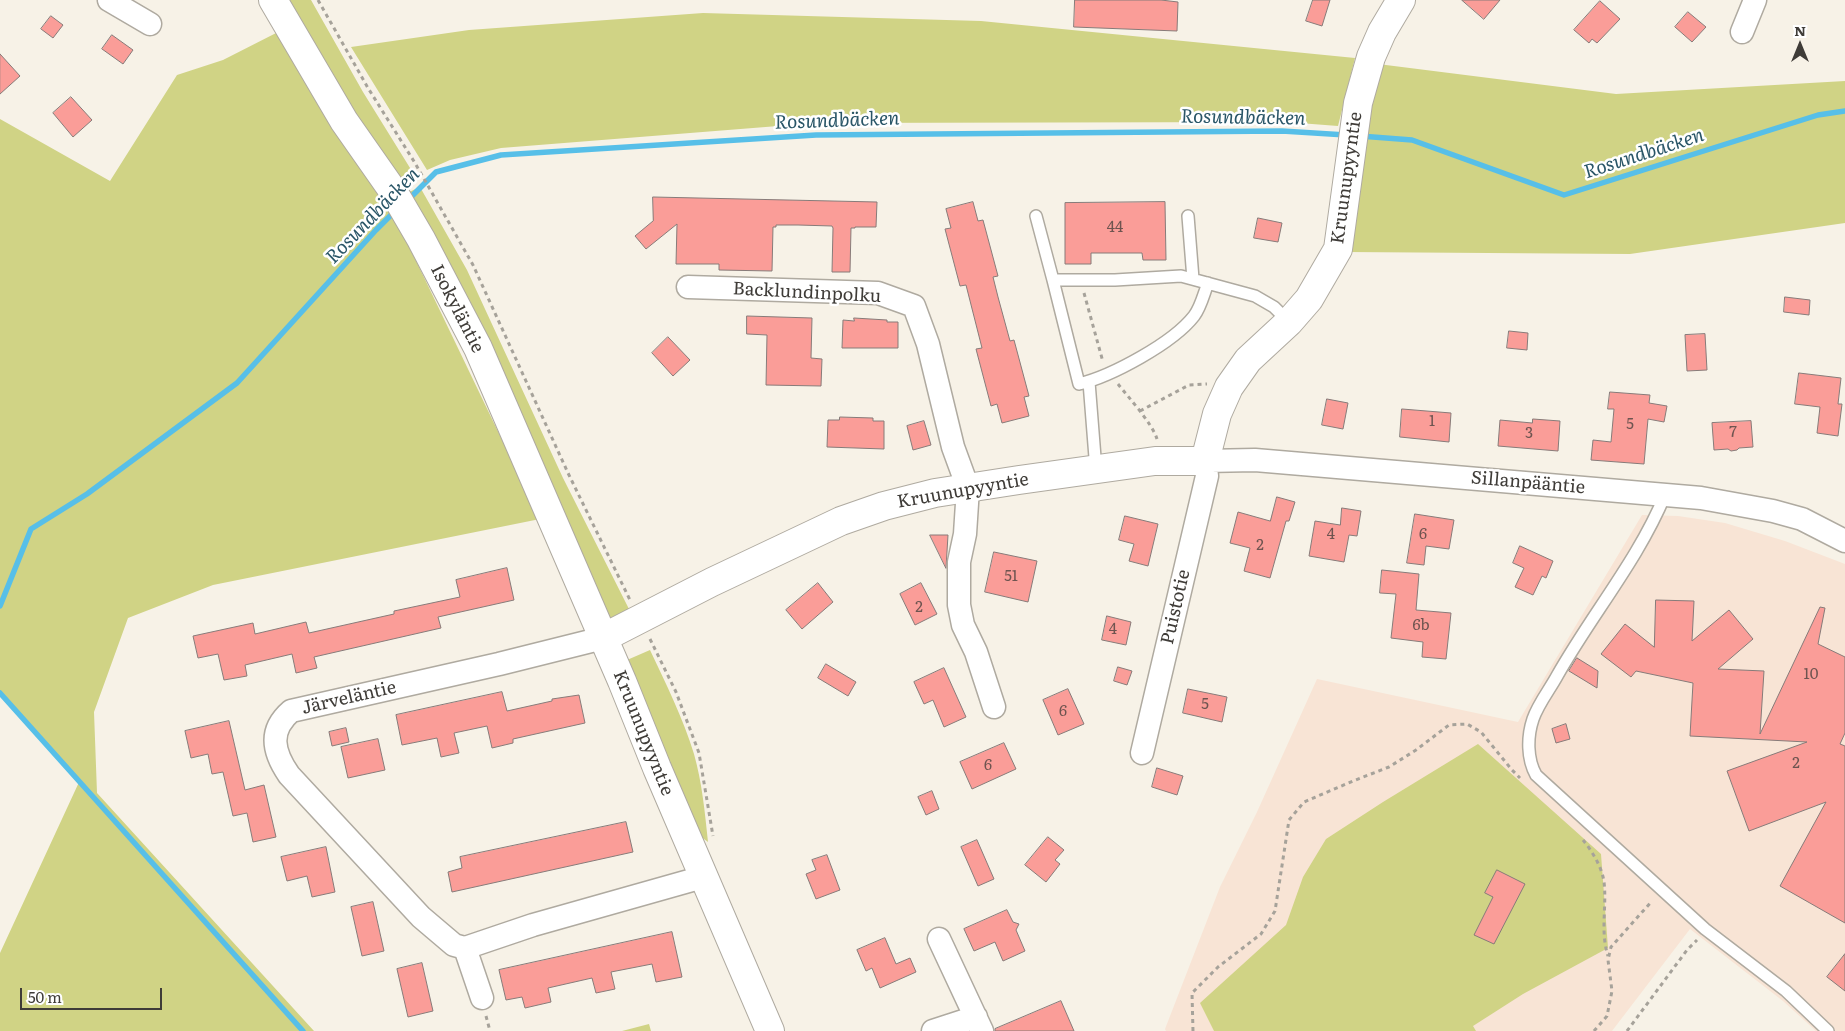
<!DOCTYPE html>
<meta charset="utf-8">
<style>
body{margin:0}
#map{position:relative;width:1845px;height:1031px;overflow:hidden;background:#f7f2e7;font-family:Literata,serif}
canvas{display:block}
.north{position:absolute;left:1775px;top:20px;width:50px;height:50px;-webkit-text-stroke:4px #fff;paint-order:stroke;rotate:0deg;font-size:14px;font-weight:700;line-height:20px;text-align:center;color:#3f3c38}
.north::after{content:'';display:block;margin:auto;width:18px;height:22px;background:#3f3c38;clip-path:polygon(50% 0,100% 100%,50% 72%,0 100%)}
.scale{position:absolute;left:20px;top:988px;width:142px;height:22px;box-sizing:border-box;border:2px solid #3f3c38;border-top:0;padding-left:6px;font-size:15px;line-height:18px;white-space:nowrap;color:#3f3c38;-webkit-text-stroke:4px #fff;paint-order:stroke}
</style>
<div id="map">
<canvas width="1845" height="1031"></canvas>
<div class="north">N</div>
<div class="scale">50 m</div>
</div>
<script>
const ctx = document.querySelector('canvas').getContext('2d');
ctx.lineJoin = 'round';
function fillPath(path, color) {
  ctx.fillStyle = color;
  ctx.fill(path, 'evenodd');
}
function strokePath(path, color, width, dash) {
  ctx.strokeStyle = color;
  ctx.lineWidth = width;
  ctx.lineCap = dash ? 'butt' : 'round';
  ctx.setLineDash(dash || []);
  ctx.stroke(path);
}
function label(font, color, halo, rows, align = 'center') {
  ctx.font = font + ' Literata,serif';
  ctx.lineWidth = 5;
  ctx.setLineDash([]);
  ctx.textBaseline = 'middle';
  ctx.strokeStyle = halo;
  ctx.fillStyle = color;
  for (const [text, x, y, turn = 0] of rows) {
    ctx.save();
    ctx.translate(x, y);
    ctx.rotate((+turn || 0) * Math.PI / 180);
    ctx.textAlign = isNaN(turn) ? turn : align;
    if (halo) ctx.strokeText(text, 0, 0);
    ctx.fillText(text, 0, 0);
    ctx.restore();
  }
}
fillPath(new Path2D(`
 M1642,515L1678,516L1725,523L1785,541L1845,564V1031H1816L1783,1001L1690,929L1612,1031H1166L1165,1029L1220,887L1257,812L1317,679L1518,722Z`), '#f8e4d5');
fillPath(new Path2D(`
 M283,0H311L363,92L415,176L394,185Z
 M703,13L981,21L1355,58L1338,126L1286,122L816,123L501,148L450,160L427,170L351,47L469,30Z
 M282,30L396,219L540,519L213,585L128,618L94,712L97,793L314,1031H0V953L80,780L0,693V119L110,181L177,75L223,60Z
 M1378,64L1616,94L1845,81V223L1630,254L1346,252Z
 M420,187L467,270L563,478L631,613L608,624L400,196Z
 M650,650C666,684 683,718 694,754C702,782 705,813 708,842L700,836L627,660Z
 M1478,744L1601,854L1608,948L1523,994L1473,1026L1476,1031H1214L1200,1003L1286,925L1303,877L1326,839L1383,802Z
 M649,1024L651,1031H622Z`), '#d0d385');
strokePath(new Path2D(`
 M1360,136L1412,140L1564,195L1818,115L1845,111
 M407,201L436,172L501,155L816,135L1282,131L1346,135
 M0,606L31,529L87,494L237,383L376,230L396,210
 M0,693L303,1031`), '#57bfe8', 5.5);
const building = new Path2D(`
 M1075,0H1161L1178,2L1177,31L1074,27Z
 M1313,0H1330L1322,26L1306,21Z
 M1462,0H1500L1484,19Z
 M1600,1L1620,19L1597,43L1592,39L1589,43L1574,30Z
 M1688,12L1706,27L1692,42L1675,27Z
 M51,16L63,25L53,38L41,29Z
 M112,35L133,50L123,64L102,49Z
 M0,54L20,76L0,94Z
 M71,97L92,120L73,137L53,113Z
 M653,197L877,202L876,227H855V228H851L850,272H832L833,228L832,226L798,225H776V227H773L772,271L719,270V264H676L677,224L646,249L635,236L653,221Z
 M973,202L978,221L983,220L998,276L993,277L998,297L1010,341L1014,340L1029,396L1024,397L1029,416L1002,423L997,404L991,406L976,349L982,348L966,285L960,286L945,229L951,228L946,209Z
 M1165,202L1166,260H1143L1142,253H1091V264H1065V203Z
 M1258,218L1282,223L1278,242L1254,238Z
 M1785,297L1810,300L1809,315L1784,312Z
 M747,316L812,318L811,358L822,359L821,386L766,385L767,335L747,334Z
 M854,318L887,320V322H898V348H842L843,320L854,321Z
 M1509,331L1528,333L1527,350L1507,348Z
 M1705,334L1707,370L1687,371L1685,335Z
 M668,337L690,360L673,376L652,353Z
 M1799,373L1841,378L1838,404H1842L1838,436L1817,433L1820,407L1795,404Z
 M1610,392L1650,395L1649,403L1667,406L1664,422L1648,419L1644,464L1591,460L1593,440L1611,442L1614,409H1608Z
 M1327,399L1348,403L1343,429L1322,425Z
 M1402,409L1451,413L1449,442L1400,437Z
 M840,417L873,418V421H884V449L827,447L828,420H839Z
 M1533,419L1560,421L1558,451L1498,446L1500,420L1532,423Z
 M924,421L931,445L913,450L907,426Z
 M1751,421L1753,447L1739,448L1737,450L1731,451L1728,449L1714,450L1712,423Z
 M1277,497L1295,502L1289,521H1286L1270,578L1244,571L1250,548L1230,543L1238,512L1270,521Z
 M1342,508L1361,511L1357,536L1349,535L1344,562L1309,556L1315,521L1340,525Z
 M1415,514L1454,520L1449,549L1426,546L1424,565L1407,563Z
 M1125,516L1158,524L1148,566L1129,561L1134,544L1119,540Z
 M930,535H948L946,568Z
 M1520,546L1553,561L1546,578L1542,576L1533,595L1515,587L1524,568L1513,563Z
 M994,552L1037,561L1028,602L985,592Z
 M507,568L514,600L438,617L441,628L314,657L317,668L296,673L292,654L245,665L247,676L224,680L218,654L198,658L193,636L253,623L255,634L306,622L309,633L394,614V611L460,597L456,580Z
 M1382,570L1419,574L1416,610L1451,613L1446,659L1422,657L1423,642L1391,638L1396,594L1380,593Z
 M818,583L833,602L802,629L786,610Z
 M921,583L937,614L915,625L900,594Z
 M1656,600L1694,601L1692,641L1729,610L1753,639L1718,669L1764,671L1760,734L1820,607L1825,608L1818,644L1845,657V733L1840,744L1845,746V923L1780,886L1826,802L1749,831L1727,771L1807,742L1690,736L1693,683L1636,671L1631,677L1601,654L1625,624L1654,647Z
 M1107,616L1131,622L1126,645L1102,640Z
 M1577,658L1598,671L1597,688L1569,671Z
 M826,664L856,682L848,696L818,678Z
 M1118,667L1132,671L1127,685L1114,681Z
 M944,668L966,717L944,727L933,700L924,704L914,682Z
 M1068,689L1084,724L1058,735L1043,700Z
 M1188,689L1227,697L1222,722L1183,713Z
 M502,692L507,711L552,701V699L579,695L585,723L513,739V743L492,748L487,726L454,733L459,753L441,757L437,738L402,745L396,715Z
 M229,721L245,790L264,785L276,837L253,842L247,813L233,816L223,772L212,774L208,754L191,758L185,731Z
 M1566,724L1570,739L1556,743L1552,729Z
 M346,728L349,742L332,746L329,732Z
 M378,739L385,770L348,778L341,747Z
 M1004,743L1016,769L972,789L960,762Z
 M1157,768L1183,776L1177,795L1152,787Z
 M932,791L939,809L926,815L918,797Z
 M626,822L633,852L452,892L448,872L462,868L460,857Z
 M1048,837L1064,850L1055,860L1060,864L1046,882L1025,865Z
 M977,840L994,879L978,886L961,847Z
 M326,847L335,892L312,897L307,876L287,881L281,857Z
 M827,855L840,890L816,899L806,874L816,870L812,860Z
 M1497,870L1525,884L1494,944L1474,935L1493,897L1485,893Z
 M373,902L384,951L362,956L351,907Z
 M1007,910L1013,922L1019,924L1016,930L1025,951L1003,961L995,942L974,951L964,929Z
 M672,932L682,977L656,982L652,964L611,972L615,989L596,993L592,978L548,988L551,1002L525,1008L522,997L506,1000L499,970Z
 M885,938L896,964L910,958L916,972L880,988L872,968L866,971L857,950Z
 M1845,954V991L1827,977Z
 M422,963L433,1011L408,1017L397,969Z
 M1061,1001L1074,1031H995V1029Z`);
fillPath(building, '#fa9d98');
strokePath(building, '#877b79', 1);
const service = new Path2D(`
 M1036,216L1053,280H1115L1181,276L1255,296L1274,307L1289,322
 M1188,216L1193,279
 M1053,280L1079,384C1112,376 1173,343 1194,316C1201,307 1204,293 1208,283
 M1089,382L1096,470
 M1665,495C1638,560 1592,614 1557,676C1550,689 1538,704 1533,719C1527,737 1527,759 1536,775L1705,929L1786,991L1828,1031`);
const minor = new Path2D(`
 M109,0L150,24
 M1742,32L1755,0
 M688,287L878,293L914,306L928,344L953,447L968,488L965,534L959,562V605L963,625L976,652L994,707
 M603,638L499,664L291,711C268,731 273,752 289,775L421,917L454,945L465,948L533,925L703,877
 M1142,753L1207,476L1205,461L1255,460L1701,498L1773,511L1802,519L1845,541
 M939,939L982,1031
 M465,948L482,998
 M933,1031L976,1017`);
const tertiary = new Path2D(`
 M273,0L344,121L393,191L421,239L478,348L622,681L657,768L770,1031
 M603,638L712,582L841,521L884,506L935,493L1019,480L1155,461H1205L1217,414L1229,387L1248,360L1289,322L1309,299L1338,249L1358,103L1371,57L1382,32L1401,0`);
strokePath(service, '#afaaa0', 14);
strokePath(minor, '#afaaa0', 25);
strokePath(tertiary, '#afaaa0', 30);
strokePath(new Path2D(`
 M318,0L368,88L415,163L473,265L568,473L630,600
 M1084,293L1103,362
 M1118,384C1129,398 1152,423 1157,439
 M1140,411L1189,385L1207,384
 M650,639L676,692L699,753L713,836
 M1583,840C1592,851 1602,867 1604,882C1607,907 1600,931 1608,956
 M486,1016L490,1031
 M1193,1031L1192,993L1218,967L1261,934L1275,911L1289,820L1304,802L1353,781L1389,767L1416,750L1449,725L1467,724L1481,732L1512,770L1520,778
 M1594,1031L1607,1016L1612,991L1608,960L1611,947L1652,901
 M1627,1031L1687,950L1697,940`), '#a6a29a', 3, [4, 4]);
strokePath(service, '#fff', 11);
strokePath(minor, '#fff', 22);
strokePath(tertiary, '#fff', 28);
label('15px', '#6e5450', null, [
 ["44",1115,228],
 ["1",1432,422],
 ["5",1630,425],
 ["7",1733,433],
 ["3",1529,434],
 ["4",1331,535],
 ["6",1423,535],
 ["2",1260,546],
 ["51",1011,577],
 ["2",919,608],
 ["6b",1421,626],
 ["4",1113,630],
 ["10",1811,675],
 ["5",1205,705],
 ["6",1063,712],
 ["2",1796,764],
 ["6",988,766]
]);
label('18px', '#3f3c38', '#fff', [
 ["Kruunupyyntie",1347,178,-82],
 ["Backlundinpolku",807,293,3],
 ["Isokyläntie",457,309,63],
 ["Sillanpääntie",1528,483,5],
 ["Kruunupyyntie",963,491,-10],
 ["Puistotie",1176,607,-77],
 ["Järveläntie",349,698,-13],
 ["Kruunupyyntie",643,733,68]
]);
label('italic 19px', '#295567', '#fff', [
 ["Rosundbäcken",1243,118,1],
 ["Rosundbäcken",837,121,-2],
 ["Rosundbäcken",1644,154,-18],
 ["Rosundbäcken",373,216,-46]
]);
</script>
